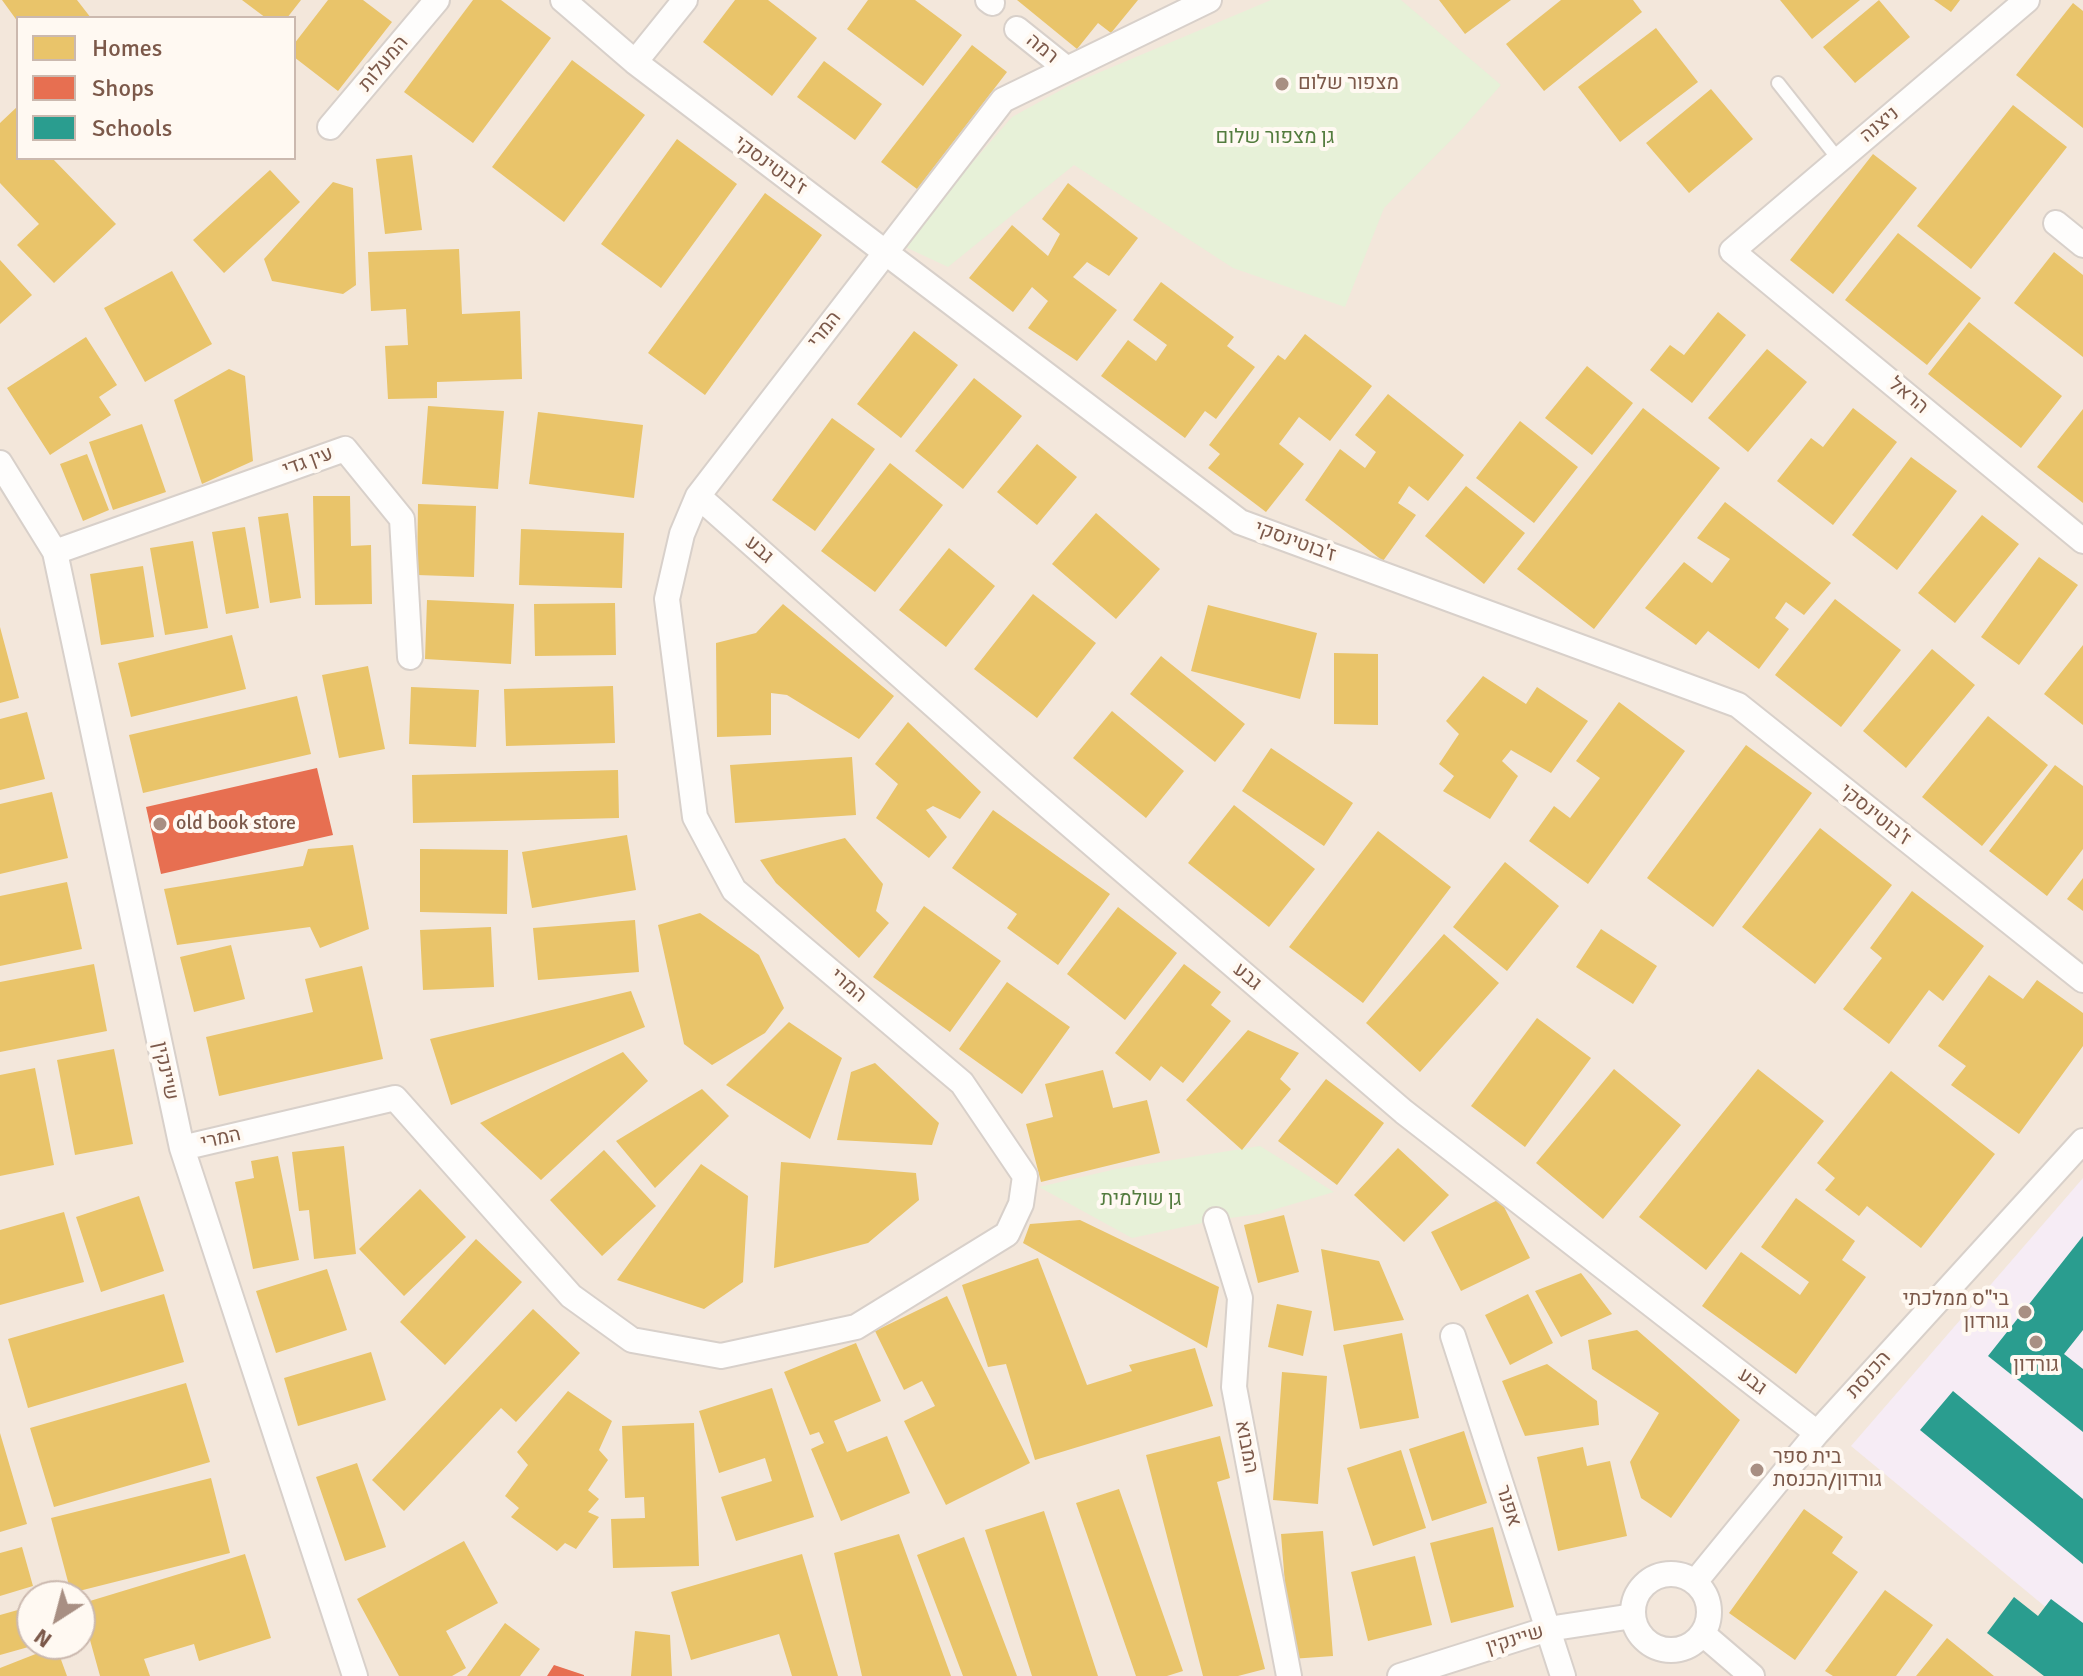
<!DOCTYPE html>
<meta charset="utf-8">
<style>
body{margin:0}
#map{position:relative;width:2083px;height:1676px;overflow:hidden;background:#faf4ee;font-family:Signika,sans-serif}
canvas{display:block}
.legend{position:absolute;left:16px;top:16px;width:280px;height:144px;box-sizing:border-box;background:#fff9f2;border:2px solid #cbb9af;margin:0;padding:10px 14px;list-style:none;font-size:24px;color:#7c594a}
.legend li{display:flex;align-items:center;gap:16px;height:40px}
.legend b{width:40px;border:2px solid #cbb9af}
.north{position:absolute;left:16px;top:1580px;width:80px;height:80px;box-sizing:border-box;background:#fff9f2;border:2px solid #cbb9af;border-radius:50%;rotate:216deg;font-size:22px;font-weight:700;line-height:32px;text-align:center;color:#7c594a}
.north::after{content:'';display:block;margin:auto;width:28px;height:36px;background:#a88f83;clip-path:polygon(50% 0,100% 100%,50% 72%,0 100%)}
</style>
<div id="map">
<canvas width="2083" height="1676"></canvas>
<ul class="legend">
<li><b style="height:22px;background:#e9c46a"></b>Homes</li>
<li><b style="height:22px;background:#e76f51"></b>Shops</li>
<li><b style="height:22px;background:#2a9d8f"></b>Schools</li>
</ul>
<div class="north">N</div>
</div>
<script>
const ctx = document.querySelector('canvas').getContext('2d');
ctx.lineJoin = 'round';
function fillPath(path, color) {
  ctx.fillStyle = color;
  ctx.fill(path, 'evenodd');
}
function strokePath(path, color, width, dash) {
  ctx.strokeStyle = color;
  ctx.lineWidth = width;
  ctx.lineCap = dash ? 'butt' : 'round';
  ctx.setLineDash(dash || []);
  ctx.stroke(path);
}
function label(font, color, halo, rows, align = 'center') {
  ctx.font = font + ' Signika,Heebo,sans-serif';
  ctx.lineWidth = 8;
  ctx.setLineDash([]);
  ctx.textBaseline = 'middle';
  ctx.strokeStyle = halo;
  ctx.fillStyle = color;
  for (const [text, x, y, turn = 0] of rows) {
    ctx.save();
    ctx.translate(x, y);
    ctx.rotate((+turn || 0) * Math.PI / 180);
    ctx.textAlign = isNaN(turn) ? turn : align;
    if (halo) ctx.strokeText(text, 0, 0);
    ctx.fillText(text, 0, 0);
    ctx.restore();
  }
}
fillPath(new Path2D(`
 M0,0H2083V1676H0ZM18,18H294V158H18ZM32,1596H80V1644H32Z`), '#f3e7db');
fillPath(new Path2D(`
 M2083,1178V1638L1851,1446Z`), '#f6ecf5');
fillPath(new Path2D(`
 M1271,0H1401L1501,85L1462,129L1384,208L1345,307L1233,268L1074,165L948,267L901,245L1012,117L1072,84Z
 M1260,1146L1334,1192L1259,1214L1216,1220L1132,1238L1039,1187L1116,1169Z`), '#e7f1d8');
fillPath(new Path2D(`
 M2,0H77L91,18H18V22Z
 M242,0H301L287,18H266Z
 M328,0H363L392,22L338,91L294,57V44Z
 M473,0H501L551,38L473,143L404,92Z
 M735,0H768L817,38L772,96L703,42Z
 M868,0H915L962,35L923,86L847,29Z
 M1017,0H1138L1111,33L1098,23L1077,49Z
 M1439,0H1511L1465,34Z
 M1561,0H1633L1642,12L1544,91L1506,44Z
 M1780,0H1860L1812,39Z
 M1879,0L1910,37L1855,83L1823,47Z
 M1934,0H1960L1951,12Z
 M2073,3L2083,11V128L2016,75Z
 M1656,28L1698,82L1620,142L1578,87Z
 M972,45L1007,72L917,189L881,162Z
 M572,60L645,115L564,222L492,167Z
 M824,61L882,104L855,140L797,97Z
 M1711,89L1753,139L1689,193L1646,143Z
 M2013,105L2067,147L1971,269L1917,226Z
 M18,106V158H52L116,224L54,283L17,245L39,224L0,183V123Z
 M677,139L737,184L661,288L601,244Z
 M1873,154L1917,188L1833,294L1790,260Z
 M412,155L422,230L385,234L376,159Z
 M270,170L300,202L224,273L193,240Z
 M333,182L353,188L356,285L343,294L272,281L264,259Z
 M1068,183L1138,238L1109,276L1087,262L1073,277L1117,310L1077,361L1028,328L1048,301L1032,287L1013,312L969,278L1012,225L1048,256L1060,234L1042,219Z
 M765,193L822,235L705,395L648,353Z
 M1898,233L1981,298L1927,365L1845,300Z
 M459,249L462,314L520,311L522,379L437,382V398L388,399L385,346L408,345L406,309L371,311L368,252Z
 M2054,252L2083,275V357L2014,303Z
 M0,260L32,295L0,324Z
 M172,271L212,344L145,382L104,308Z
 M1161,282L1234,337L1227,346L1255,367L1216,419L1205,411L1185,438L1101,376L1128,340L1156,361L1167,345L1133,320Z
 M1718,312L1746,335L1692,403L1650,370L1670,345L1684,355Z
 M1969,322L2062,396L2021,448L1928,374Z
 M914,331L958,365L901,438L857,404Z
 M1305,334L1372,386L1330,441L1299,417L1279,444L1304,464L1266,512L1208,468L1220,454L1209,445L1278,355L1285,360Z
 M86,337L117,385L99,397L111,415L50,455L7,388Z
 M1767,349L1807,382L1748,452L1708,418Z
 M1587,366L1633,403L1592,455L1545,418Z
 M229,369L245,376L253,461L202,484L174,400Z
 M974,378L1022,416L963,489L915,451Z
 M1388,394L1464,455L1428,501L1409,486L1398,503L1416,515L1383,561L1305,500L1340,449L1365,468L1376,452L1355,435Z
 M428,406L504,411L498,489L422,484Z
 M1643,408L1720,468L1594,629L1517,569Z
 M1853,408L1897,442L1833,525L1777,481L1811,438L1823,447Z
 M2083,409V503L2037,467Z
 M538,412L643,425L634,498L529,484Z
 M832,418L875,449L815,531L772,500Z
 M1520,421L1578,467L1534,523L1476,478Z
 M142,424L166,492L113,510L89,442Z
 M1037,444L1077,477L1037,525L997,492Z
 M87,454L109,510L83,521L60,464Z
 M1911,457L1957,491L1897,570L1852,535Z
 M890,463L943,505L875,592L821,551Z
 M1466,486L1525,533L1484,584L1425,536Z
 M313,496H350L351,546L371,545L372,604L315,605Z
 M1725,502L1831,583L1804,615L1786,602L1775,618L1789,629L1759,669L1708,631L1696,645L1645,608L1684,562L1712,583L1730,559L1697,538Z
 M418,504L476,506L474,577L417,575Z
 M288,513L301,598L270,603L258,517Z
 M1096,513L1160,569L1116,619L1052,564Z
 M1982,515L2019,544L1955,623L1918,593Z
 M245,527L259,608L226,614L212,532Z
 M521,529L624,533L622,588L519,585Z
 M193,541L208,628L165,635L150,548Z
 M949,548L995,586L946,647L899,610Z
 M2039,557L2078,585L2019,665L1981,637Z
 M143,566L154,637L101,645L90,574Z
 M1033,594L1096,643L1037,718L974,669Z
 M1835,599L1901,650L1841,727L1775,675Z
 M427,600L514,604L511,664L425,659Z
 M615,603L616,655L535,656L534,604Z
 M783,604L894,696L859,739L787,695L771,693V735L717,737L716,643L756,633Z
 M1208,605L1317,633L1300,699L1191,671Z
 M0,627L19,698L0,703Z
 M232,635L246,689L131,717L118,663Z
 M2083,645V725L2044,694Z
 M1932,649L1975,685L1906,768L1863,731Z
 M1334,653L1378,654V725L1334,724Z
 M1161,656L1245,724L1215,762L1130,694Z
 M368,666L385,749L339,758L322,675Z
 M1483,676L1526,704L1537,687L1588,721L1551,773L1511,750L1502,761L1518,776L1490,819L1443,791L1454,776L1439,764L1459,734L1446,721Z
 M613,686L615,743L506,746L504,689Z
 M411,687L479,690L476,747L409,744Z
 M297,696L311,754L143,793L129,735Z
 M1619,702L1685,751L1588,884L1529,841L1554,806L1570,818L1600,778L1576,761Z
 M1112,711L1184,771L1146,818L1073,758Z
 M27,712L45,779L0,790V719Z
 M1988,716L2048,765L1982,846L1922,797Z
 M908,722L981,792L960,819L933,806L926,810L947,837L929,858L876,818L898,784L875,764Z
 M1746,745L1812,793L1713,927L1647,878Z
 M1271,748L1353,803L1324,846L1242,791Z
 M852,757L856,815L735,823L730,765Z
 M2055,765L2083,786V849L2047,896L1989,851Z
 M618,770L619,818L413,823L412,775Z
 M52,792L68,858L0,874V804Z
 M1234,805L1315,869L1269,927L1188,863Z
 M993,810L1110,894L1058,965L1007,928L1017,914L952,868Z
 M1820,828L1892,885L1815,984L1742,927Z
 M1378,831L1451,887L1363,1003L1289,947Z
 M627,835L636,890L532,908L522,852Z
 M845,838L883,884L876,911L889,923L859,958L776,883L760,860Z
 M353,845L369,929L320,948L310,927L177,945L164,889L303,866L308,849Z
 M420,849L508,850L507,914L420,912Z
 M1505,862L1559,906L1507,971L1453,927Z
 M2083,878V911L2067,899Z
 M67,882L82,949L0,966V896Z
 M1912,891L1984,946L1943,1001L1929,990L1889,1044L1843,1009L1882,958L1870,948Z
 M924,906L1001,961L950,1032L873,977Z
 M1118,907L1177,953L1125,1020L1067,974Z
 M700,913L759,955L784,1008L765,1033L712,1065L684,1044L658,925Z
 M635,920L639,972L538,980L533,928Z
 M491,927L494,987L423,990L420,930Z
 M1601,929L1657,966L1633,1004L1576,967Z
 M1444,934L1499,983L1420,1072L1366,1023Z
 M231,945L245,999L194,1012L180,957Z
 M94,964L107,1031L0,1052V982Z
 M1184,964L1221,992L1211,1005L1231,1021L1183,1083L1161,1066L1150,1081L1115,1053Z
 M362,966L383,1059L219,1096L206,1037L313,1012L305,979Z
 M1989,975L2023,999L2037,980L2083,1013V1046L2019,1134L1951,1085L1966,1066L1938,1046Z
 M1007,982L1070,1027L1022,1094L959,1049Z
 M631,991L645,1027L451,1105L430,1039Z
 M1537,1018L1591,1058L1525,1147L1471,1106Z
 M789,1022L842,1058L810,1139L726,1085Z
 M1248,1030L1299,1053L1280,1079L1291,1089L1242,1150L1186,1100Z
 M114,1049L133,1144L75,1155L57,1060Z
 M623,1052L648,1081L541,1180L480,1123Z
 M875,1063L939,1123L932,1145L837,1140L851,1072Z
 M35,1068L54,1165L0,1176V1075Z
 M1614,1069L1681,1125L1603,1219L1536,1163Z
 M1758,1069L1824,1121L1706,1270L1639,1217Z
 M1103,1070L1113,1108L1147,1100L1160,1153L1041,1182L1026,1124L1053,1117L1045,1084Z
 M1891,1071L1995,1154L1921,1248L1867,1206L1859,1216L1825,1190L1835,1178L1817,1163Z
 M1326,1079L1384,1123L1337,1185L1278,1141Z
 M702,1089L729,1116L655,1188L616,1141Z
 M344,1146L356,1254L314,1259L309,1210L299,1211L292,1152Z
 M1398,1148L1449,1195L1404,1242L1354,1195Z
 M604,1150L656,1206L602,1256L550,1200Z
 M278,1156L299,1260L253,1269L235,1182L254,1178L251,1161Z
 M781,1162L916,1173L919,1200L868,1243L774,1268Z
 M701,1164L748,1196L743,1282L704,1309L617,1280Z
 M420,1189L466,1237L404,1296L359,1249Z
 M139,1196L164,1271L101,1292L76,1217Z
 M1796,1198L1855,1241L1842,1260L1866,1277L1796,1374L1702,1306L1741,1252L1800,1295L1809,1282L1761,1247Z
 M1500,1199L1530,1258L1461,1291L1431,1232Z
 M64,1212L84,1282L0,1305V1230Z
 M1284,1215L1299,1272L1258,1283L1244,1225Z
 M1080,1220L1219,1287L1207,1348L1023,1243L1030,1224Z
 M476,1239L522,1282L445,1365L400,1322Z
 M1321,1249L1379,1261L1404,1320L1334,1331Z
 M1038,1258L1087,1385L1132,1371L1129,1365L1195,1348L1213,1406L1035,1460L1006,1364L988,1367L962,1285Z
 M327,1269L347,1330L276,1353L256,1291Z
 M1581,1273L1612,1314L1561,1337L1535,1291Z
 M164,1294L184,1362L28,1408L8,1339Z
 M1528,1294L1553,1343L1510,1365L1485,1315Z
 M947,1296L1030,1463L946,1505L904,1421L935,1406L922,1381L904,1390L875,1331Z
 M1277,1304L1312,1311L1303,1356L1268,1347Z
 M533,1309L580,1353L516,1422L501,1408L404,1511L372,1480Z
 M1637,1330L1740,1420L1671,1518L1641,1498L1630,1462L1659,1413L1592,1369L1588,1340Z
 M1402,1333L1419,1418L1360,1429L1343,1345Z
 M856,1343L881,1401L834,1421L847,1452L887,1436L910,1493L841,1521L811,1449L824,1443L819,1432L810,1435L784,1372Z
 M371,1352L386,1400L298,1426L284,1378Z
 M1547,1364L1597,1401L1599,1425L1525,1436L1502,1381Z
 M1282,1372L1327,1376L1318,1504L1273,1500Z
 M186,1383L210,1462L54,1507L30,1428Z
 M772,1388L814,1517L736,1541L721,1497L772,1481L765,1458L719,1473L699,1411Z
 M568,1391L612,1421L599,1450L608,1460L588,1490L599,1499L588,1512L599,1517L576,1549L565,1543L557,1551L511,1517L519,1508L505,1496L528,1465L517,1452Z
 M694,1423L699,1566L613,1568L611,1519L645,1518L644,1497L625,1498L622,1426Z
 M1464,1431L1487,1503L1432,1521L1409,1449Z
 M0,1433L27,1524L0,1532Z
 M1220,1436L1230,1478L1217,1482L1265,1669L1238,1676H1203L1146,1455Z
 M1583,1447L1587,1466L1610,1461L1627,1536L1558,1551L1537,1457Z
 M1401,1450L1426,1528L1373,1546L1347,1468Z
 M357,1463L386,1547L345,1561L316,1477Z
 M211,1478L230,1553L71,1593L51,1518Z
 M1119,1489L1183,1671L1167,1676H1136L1076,1503Z
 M1804,1509L1843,1537L1832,1553L1858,1572L1795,1660L1729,1613Z
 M1044,1511L1098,1676H1032L985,1530Z
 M1493,1527L1514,1607L1451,1623L1430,1543Z
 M1323,1531L1333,1656L1291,1659L1281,1534Z
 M899,1534L951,1676H862L834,1553Z
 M964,1537L1017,1676H963L917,1555Z
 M464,1541L498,1603L446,1631L466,1668L452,1676H399L357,1599Z
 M22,1547L33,1586L0,1596V1553Z
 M245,1554L271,1638L199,1661L194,1644L144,1659L150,1676H100L80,1604Z
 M802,1554L838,1676H792L779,1634L691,1660L671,1592Z
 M1415,1556L1432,1625L1368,1641L1351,1572Z
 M1885,1590L1933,1625L1896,1676H1833L1825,1671Z
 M32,1606V1646L0,1655V1615Z
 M505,1623L540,1649L520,1676H467Z
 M635,1631L670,1635L672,1676H631Z
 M1947,1638L1994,1676H1916Z
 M56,1646L67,1676H0V1668Z`), '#e9c46a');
fillPath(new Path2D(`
 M317,768L333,835L161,874L146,807Z
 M554,1665L584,1675V1676H547Z`), '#e76f51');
fillPath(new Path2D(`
 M2083,1236V1330L2064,1354L2083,1369V1432L1988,1356Z
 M1953,1391L2083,1499V1564L1920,1430Z
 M2014,1597L2038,1616L2051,1599L2083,1623V1676H2044L1987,1633Z`), '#2a9d8f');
const service = new Path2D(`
 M1778,83L1839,160`);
const minor = new Path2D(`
 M563,0L635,62L1240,522L1738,705L2083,980
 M988,0L992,3
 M2027,0L1732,251L2083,541
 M1017,29L1067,69
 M635,62L685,0
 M330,127L437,0
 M2056,223L2083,245
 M0,463L55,552L182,1148L355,1676
 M698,496L1026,787L1404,1112L1817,1433
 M55,552L345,449L402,519L410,657
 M182,1148L395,1098L571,1296L632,1340L721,1356L856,1327L1007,1234L1021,1204L1025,1176L962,1083L734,890L695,817L667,599L682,534L698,496L1003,100L1209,0
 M1216,1220L1240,1298L1234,1387L1289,1676
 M1453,1336L1563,1676
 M1633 1612a38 38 0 1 1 76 0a38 38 0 1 1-76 0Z
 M1695,1582L1817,1433L2083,1141
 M1703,1634L1752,1676
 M1400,1676L1548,1629L1633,1616`);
strokePath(service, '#d8d0ca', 16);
strokePath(minor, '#d8d0ca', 28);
strokePath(service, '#fefdfc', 12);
strokePath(minor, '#fefdfc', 24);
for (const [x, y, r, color] of [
 [1282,84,8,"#a88f83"],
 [160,824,8,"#a88f83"],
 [2025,1312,8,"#a88f83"],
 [2036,1342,8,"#a88f83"],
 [1757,1470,8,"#a88f83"]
]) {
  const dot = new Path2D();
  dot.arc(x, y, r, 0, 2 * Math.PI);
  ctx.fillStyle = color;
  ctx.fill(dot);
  strokePath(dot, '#fff9f2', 3);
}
label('20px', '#7c594a', '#fff9f2', [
 ["רמה",1042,49,39],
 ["המעלות",384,64,-50],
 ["ניצנה",1880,125,-40],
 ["ז'בוטינסקי",770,166,37],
 ["המרי",825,330,-52],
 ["הראל",1908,396,40],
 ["עין גדי",308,462,-20],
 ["ז'בוטינסקי",1295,542,20],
 ["גבע",759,550,42],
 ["ז'בוטינסקי",1875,815,39],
 ["גבע",1247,977,41],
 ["המרי",848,986,40],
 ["שיינקין",165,1071,78],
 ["המרי",221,1139,-13],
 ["הכנסת",1869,1375,-48],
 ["גבע",1752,1382,38],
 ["המבוא",1246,1447,79],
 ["אפנר",1508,1506,72],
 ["שיינקין",1515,1640,-17]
]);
label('20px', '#7c594a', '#fff9f2', [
 ["מצפור שלום",1298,84],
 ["old book store",176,824],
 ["בי\"ס ממלכתי",2009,1300,"right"],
 ["גורדון",2009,1323,"right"],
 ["גורדון",2036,1366,"center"],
 ["בית ספר",1773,1458],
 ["גורדון/הכנסת",1773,1481]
], 'left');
label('20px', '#537c3e', '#fff9f2', [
 ["גן מצפור שלום",1275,138],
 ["גן שולמית",1141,1200]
]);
</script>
